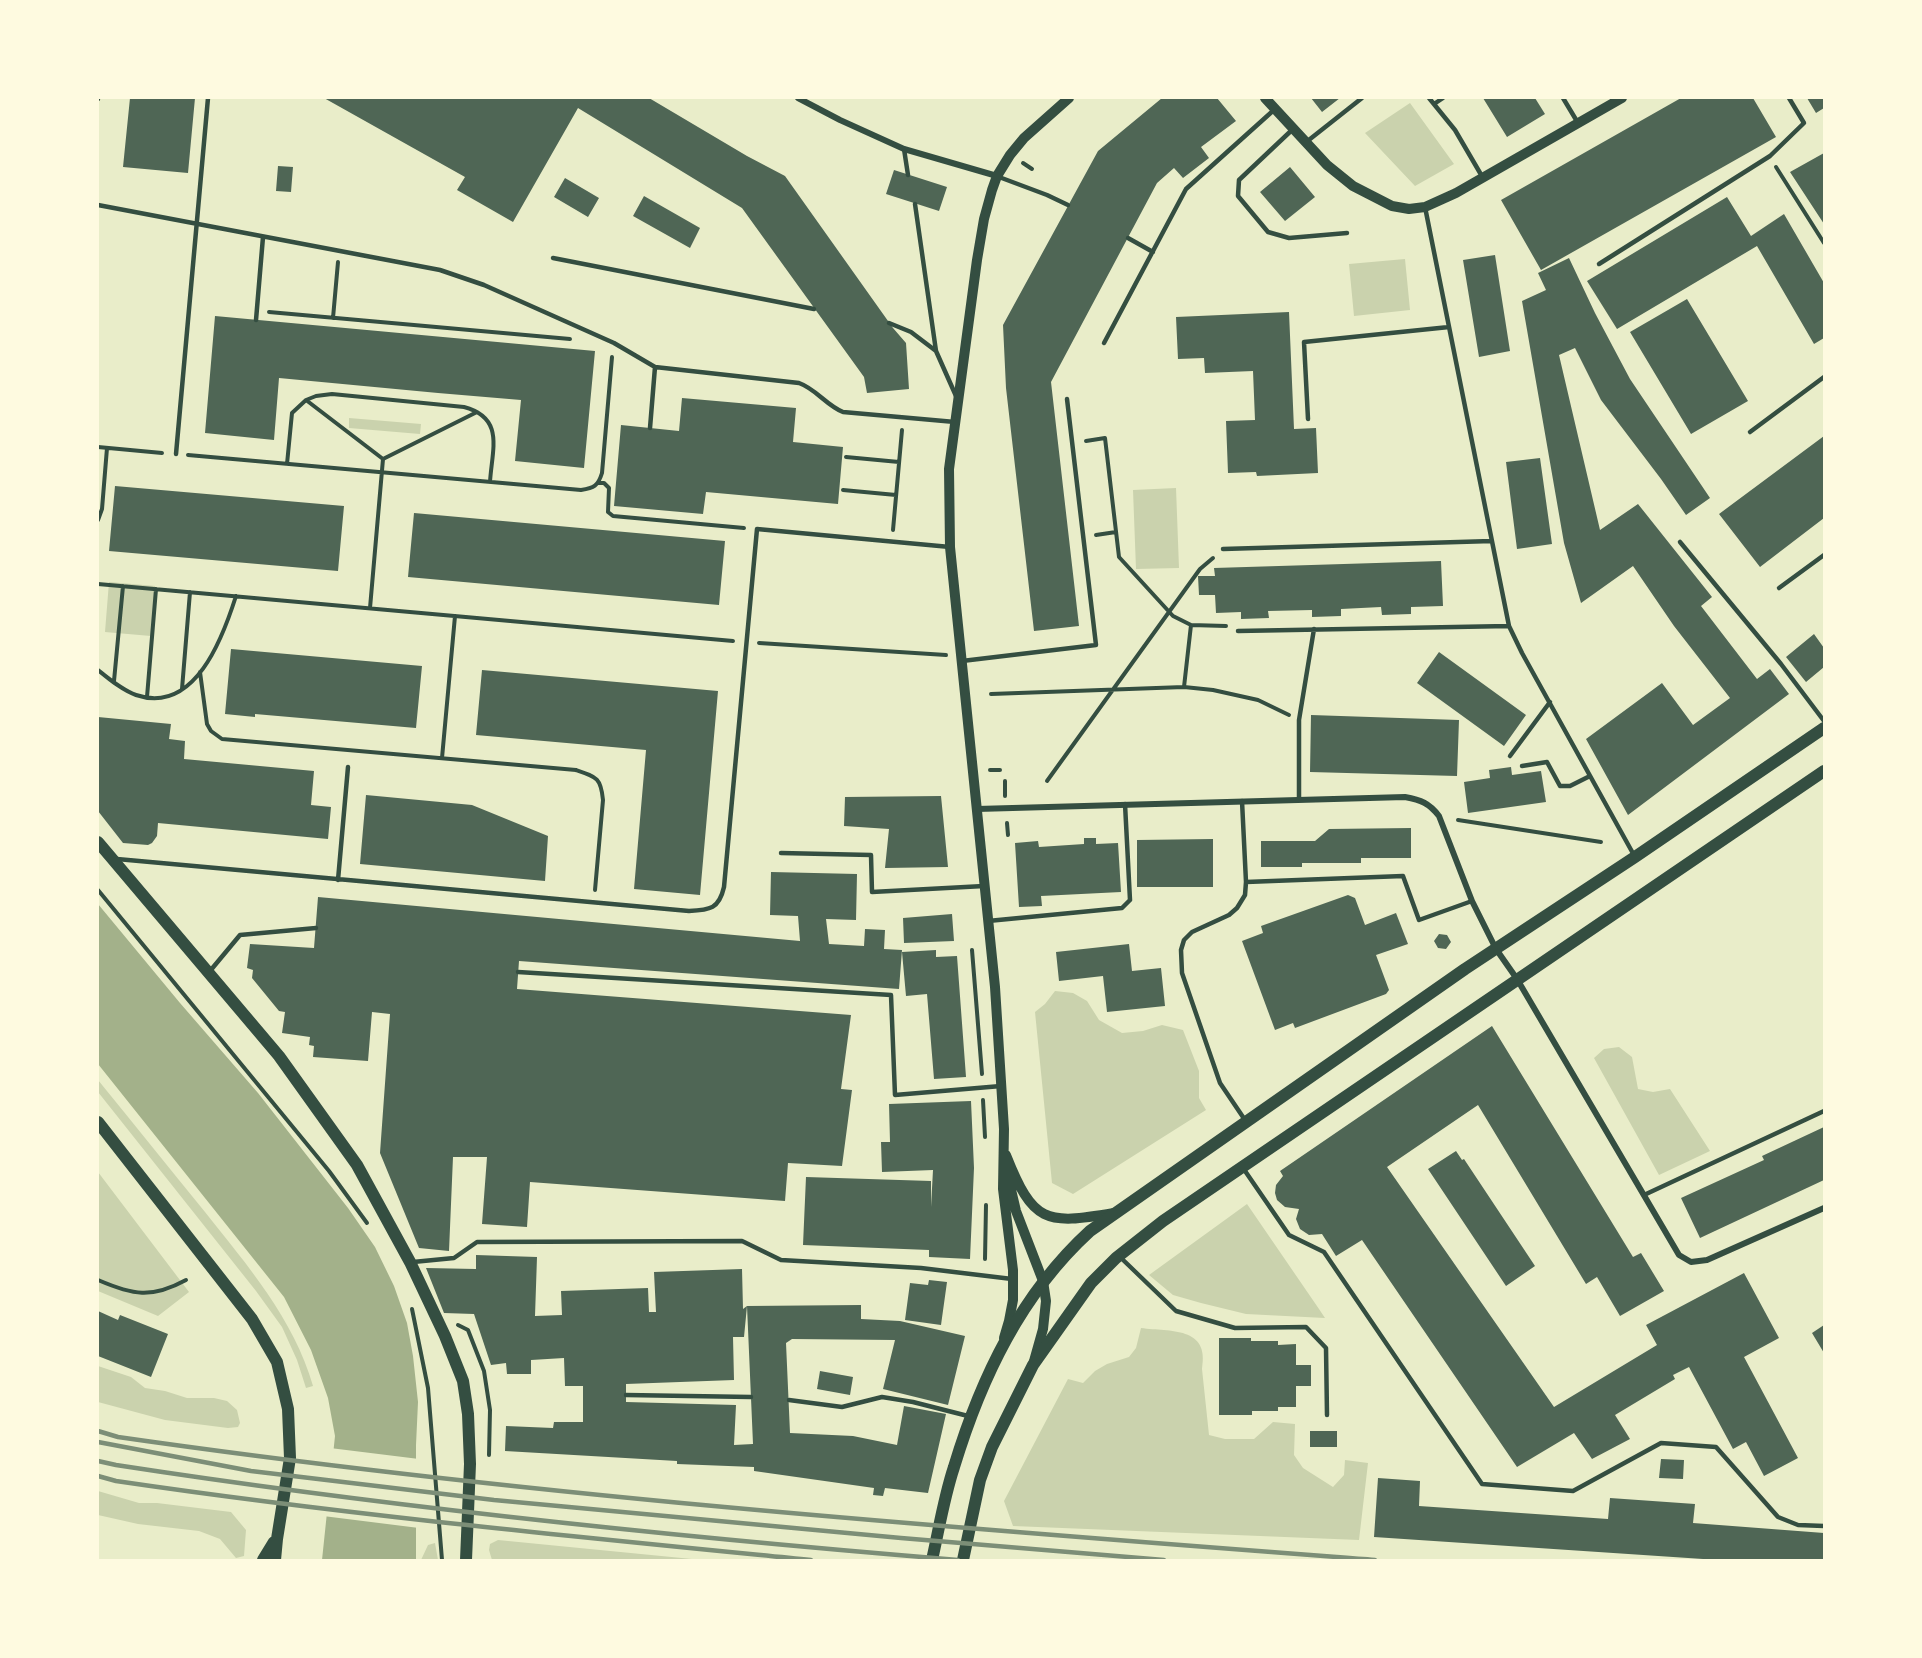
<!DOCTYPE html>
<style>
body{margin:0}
#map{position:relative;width:1922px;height:1658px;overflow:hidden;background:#e9edc9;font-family:"Alegreya Sans",sans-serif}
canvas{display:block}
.frame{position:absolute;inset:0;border:99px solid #fefae0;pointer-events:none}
</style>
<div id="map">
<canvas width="1922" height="1658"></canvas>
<div class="frame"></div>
</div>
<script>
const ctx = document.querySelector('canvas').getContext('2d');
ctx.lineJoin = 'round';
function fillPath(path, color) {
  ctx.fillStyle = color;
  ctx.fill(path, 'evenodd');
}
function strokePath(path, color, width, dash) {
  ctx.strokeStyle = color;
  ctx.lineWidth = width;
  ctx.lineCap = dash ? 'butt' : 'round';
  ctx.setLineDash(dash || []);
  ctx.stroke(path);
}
fillPath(new Path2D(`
 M1410,103L1454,164L1415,186L1365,133Z
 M1405,259L1410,310L1354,316L1349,264Z
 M349,418L421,424L420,434L349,428Z
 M1176,488L1179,568L1136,569L1133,490Z
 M109,582L155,586L151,636L105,632Z
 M1055,991L1073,993L1087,1001L1099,1020L1122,1033L1143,1031L1162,1025L1183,1030L1199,1071V1098L1206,1110L1073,1194L1052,1183L1035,1012L1045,1004Z
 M1619,1047L1632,1057L1638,1089L1653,1092L1670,1089L1710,1151L1659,1175L1594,1058L1604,1049Z
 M98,1080C134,1124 169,1168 205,1212C247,1265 294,1319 313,1386L306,1388L297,1360L282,1327L256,1291L98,1092Z
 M98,1172L189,1292L158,1316L98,1291Z
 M1247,1204L1319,1309L1325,1318L1246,1314L1201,1303L1173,1295L1149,1275Z
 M1141,1328C1170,1332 1210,1326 1202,1369L1209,1435L1225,1439H1254L1273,1422L1295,1424L1294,1455L1303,1468L1333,1487L1344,1475L1345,1460L1368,1463L1359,1540L1013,1526L1004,1501L1068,1379L1083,1383L1095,1371L1107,1364L1129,1357L1136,1348Z
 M98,1366L131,1377L145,1388L165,1391L187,1398H214L227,1401L237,1410L240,1423L238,1427L228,1428L165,1420L98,1402Z
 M98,1491L139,1503H157L231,1512L246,1530L244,1556L236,1558L220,1539L199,1531L138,1524L98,1515Z
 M498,1540L702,1560H492L489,1550L490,1544Z
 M435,1543L438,1560H421L428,1545Z`), '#cad2ad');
fillPath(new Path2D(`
 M98,904L180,1003L258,1093L348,1208L375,1247L394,1286L407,1323L413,1356L418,1402L416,1445V1560H322L335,1436L328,1398L311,1350L284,1297L98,1064Z`), '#a3b18a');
fillPath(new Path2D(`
 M330,1448L419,1459V1528L323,1516Z`), '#e9edc9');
fillPath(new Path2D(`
 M130,98H195L188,173L123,167Z
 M324,98H649L747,156L785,176L893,328L906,343L909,389L867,393L864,377L742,208L578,108L513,222L457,190L465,177Z
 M1162,98H1217L1236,121L1201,147L1209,158L1183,178L1174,168L1157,183L1051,382L1079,626L1034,631L1006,388L1003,325L1098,151Z
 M1311,98H1340L1322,112Z
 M1483,98H1535L1545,114L1507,137Z
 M1681,98H1753L1776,137L1541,270L1501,200Z
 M1807,98H1824V108L1816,113Z
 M1824,153V224L1790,172Z
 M278,166L293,167L291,192L276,191Z
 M1290,167L1315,197L1285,221L1260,192Z
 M894,170L947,187L939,211L886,194Z
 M565,178L599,198L588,217L554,197Z
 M644,196L700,228L690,248L633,216Z
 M1727,197L1751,236L1784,214L1824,283V338L1814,344L1757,246L1617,329L1587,281Z
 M1495,255L1510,351L1479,357L1463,260Z
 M1569,258L1595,313L1630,379L1710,498L1686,515L1661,479L1601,400L1575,348L1559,355L1600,530L1638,504L1712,597L1701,606L1757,679L1770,669L1789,694L1628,815L1586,739L1662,683L1693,725L1730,698L1674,626L1633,566L1581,603L1564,543L1522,301L1546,290L1538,273Z
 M1687,299L1748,401L1691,434L1630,332Z
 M1289,312L1294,429L1316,428L1318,473L1257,476L1256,472L1228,473L1226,421L1255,420L1253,371L1205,373L1204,358L1178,359L1176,317Z
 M215,316L595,351L584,468L515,461L521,400L438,393L279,378L274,440L205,433Z
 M682,398L796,408L793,442L843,447L838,504L706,492L703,514L614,506L621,425L679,431Z
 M1824,436V518L1760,567L1719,514Z
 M1540,458L1552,544L1517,549L1506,462Z
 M115,486L344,506L338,571L109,551Z
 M414,513L725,541L719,605L408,577Z
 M1441,561L1443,606L1411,607V614L1382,615L1381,607L1341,609V616L1312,617V610L1268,611L1269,618L1241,619V612L1216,613L1215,595H1199L1198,576H1215L1214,568Z
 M1814,634L1824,648V667L1806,682L1786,657Z
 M231,649L422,666L416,728L255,714V717L225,714Z
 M1439,652L1526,715L1504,746L1417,683Z
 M482,670L718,691L700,895L634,889L646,750L476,735Z
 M1311,715L1459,720L1457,776L1310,772Z
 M98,717L171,724L169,739L185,741L184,759L314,771L311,805L331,807L328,839L158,823L157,836L152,843L148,845L123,843L98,811Z
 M1511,767L1512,775L1541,771L1546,802L1468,813L1464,782L1490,778L1489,770Z
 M366,795L472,805L548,836L545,881L360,864Z
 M941,796L948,867L885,868L889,829L844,826L845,797Z
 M1411,828V858H1361V863H1302V867H1261V841H1315L1329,829Z
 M1084,838H1096V844L1118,843L1121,892L1041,896L1042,906L1019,907L1015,843L1038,841L1039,847L1084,844Z
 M1213,839V887H1137V840Z
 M771,872L857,874L856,920L826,919L829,944L864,946L865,929L885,930L884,949L902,950L899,989L519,961L517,989L851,1015L841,1089L852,1090L842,1166L788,1163L785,1201L530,1182L527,1227L482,1224L487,1157H453L449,1251L419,1248L380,1153L390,1014L372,1012L368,1061L313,1057L314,1046L309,1045L310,1037L282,1033L285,1012L279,1011L252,978L253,970L247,968L250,944L314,948L318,897L800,941L798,916L770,915Z
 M1348,895L1355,898L1365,925L1396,913L1408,944L1376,955L1389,990L1386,994L1295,1028L1293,1023L1275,1030L1242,941L1263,933L1261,926Z
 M952,914L954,941L904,943L903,918Z
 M1439,934L1447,935L1451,942L1446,949L1438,948L1434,941Z
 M1129,944L1132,971L1161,968L1165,1006L1107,1012L1103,976L1059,981L1056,952Z
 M936,950V957L957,956L966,1077L934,1079L927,994L906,996L902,952Z
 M1492,1026L1633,1257L1641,1253L1664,1291L1620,1316L1597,1277L1586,1284L1478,1105L1387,1167L1554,1407L1657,1345L1646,1325L1744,1273L1779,1338L1744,1357L1798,1458L1764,1476L1746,1442L1733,1449L1689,1367L1673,1375L1675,1379L1615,1415L1630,1439L1592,1459L1574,1433L1517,1467L1362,1240L1336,1256L1322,1234L1309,1235L1300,1229L1296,1219L1299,1209L1285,1207L1277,1200L1275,1193L1276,1185L1283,1176L1280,1171Z
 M971,1101L974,1168L970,1259L929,1257V1250L803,1245L806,1177L931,1181V1207L933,1170L882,1172L881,1142H890L889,1104Z
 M1824,1127V1180L1700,1238L1681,1198L1764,1160L1762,1156Z
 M1456,1151L1462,1160L1464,1159L1535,1266L1506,1286L1428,1169Z
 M476,1255L537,1257L535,1316L562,1315L561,1291L648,1288L649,1312H656L654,1272L742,1269L743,1309L747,1306L744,1337H733L734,1380L626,1384V1402L736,1405L734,1445L753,1444L747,1306L861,1305V1319L900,1321L965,1336L948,1405L883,1389L895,1340L792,1339L786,1343L790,1433L853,1436L897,1445L904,1406L946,1414L928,1493L885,1488L883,1496L873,1495L874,1488L754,1471V1467L677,1464V1461L505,1451L506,1426L553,1428L554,1422H583V1386H565L564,1358L531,1360V1374H507L506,1363L491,1365L474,1314L444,1313L426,1268L476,1269Z
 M929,1280L947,1282L941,1325L905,1320L910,1283L928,1285Z
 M98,1311L118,1320L120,1315L168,1334L151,1377L98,1356Z
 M1824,1325V1353L1812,1333Z
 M1219,1338H1251V1341H1278V1345L1296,1344V1365H1311V1386H1296V1407H1278V1411H1252V1415H1219Z
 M820,1371L853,1377L850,1395L817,1389Z
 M1310,1431H1337V1447H1310Z
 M1661,1459L1684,1460L1683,1479L1659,1478Z
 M1378,1478L1420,1481L1419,1506L1608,1519L1610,1498L1695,1504L1693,1523L1824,1533V1560H1718L1374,1537Z`), '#4f6655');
strokePath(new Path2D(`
 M1023,163L1032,169
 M1776,167L1824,243
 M269,312L570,339
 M333,318L338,262
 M306,400L383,459L477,412
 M1086,441L1105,438L1119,557L1173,616L1191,625L1226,626
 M98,447L162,453
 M188,455L581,490C594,488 598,486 602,473L612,357
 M846,457L899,462
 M287,464L292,413L306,400L316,396L332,394L464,407C505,418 492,449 490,482
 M599,483H604L609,488L608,512L613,516L744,528
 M843,490L896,495
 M98,520L102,509L107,448
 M893,530L902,430
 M1096,535L1116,532
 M98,584L733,641
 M370,608L383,459
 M759,643L946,655
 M98,670C109,679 122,690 136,695C195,715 223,637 236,596
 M200,672L207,724L211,731L222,739L576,770C597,777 601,778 603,800L595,890
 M114,681L123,586
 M1184,687L1191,625
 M182,689L190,592
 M991,694L1184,687L1213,690L1258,700L1289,715
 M147,697L156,589
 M442,758L455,616
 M990,770H1000
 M1005,781V796
 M1047,781L1200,569L1213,558
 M1458,820L1601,842
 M1007,823L1008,835
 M98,890L329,1171L367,1223
 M972,950L982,1074
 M983,1100L985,1137
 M985,1259L986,1205
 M98,1280C133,1295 151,1299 186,1280
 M412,1309L428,1388L442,1560
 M458,1325L468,1330L484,1371L490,1410L489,1455`), '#344e41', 4);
strokePath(new Path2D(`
 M1429,98L1455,130L1483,178
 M1563,98L1578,123
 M98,99V98
 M1434,104L1443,98
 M1293,129L1239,180L1238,196L1268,232L1289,238L1347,233
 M1305,143L1362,98
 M904,149L908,175
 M999,177L1047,195L1068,205
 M915,204L936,351L956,396
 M98,205L440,270L484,285L614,343L655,367L799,383C816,389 826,405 843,412L955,422
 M1425,207L1509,626L1522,653L1635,857
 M1128,238L1153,252
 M553,258L814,309
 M1599,264L1770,156L1804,123L1789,98
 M256,320L263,237
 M889,323L911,332L936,351
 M1104,343L1186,189L1275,109
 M1308,419L1304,342L1449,327
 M650,428L655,367
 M1750,432L1824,377
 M176,454L208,98
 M1680,542L1781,664L1824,721
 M1223,549L1492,541
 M1779,588L1824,555
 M1238,631L1509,626
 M962,661L1096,645L1067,399
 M1510,756L1550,702
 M1522,766L1547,762L1560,786H1570L1590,776
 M1299,800V720L1314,629
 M1242,801L1246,882L1245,895L1237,908L1229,915L1192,932L1184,940L1181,950L1182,973L1220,1083L1245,1120
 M781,853L871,855L872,892L984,886
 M117,859L689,911C710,910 719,909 724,887L757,529L950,547
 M338,880L348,767
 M1246,882L1403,876L1419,920L1472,901
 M988,921L1122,908L1130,900L1125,804
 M210,971L240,935L316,928
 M518,972L891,995L895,1095L1001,1086
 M1243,1168L1289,1235L1324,1252L1482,1484L1573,1491L1661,1443L1716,1447L1778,1517L1798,1525L1824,1526
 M1644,1195L1824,1111
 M1119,1256L1176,1311L1235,1328L1306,1327L1326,1348L1327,1415
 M413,1262L454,1258L477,1242L742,1241L781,1260L921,1268L1012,1279
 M626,1395L751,1397
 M789,1400L842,1407L882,1397L913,1402L968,1416`), '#344e41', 4.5);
strokePath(new Path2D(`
 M798,98L840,120L904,149L997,176
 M977,809L1405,797C1421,800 1429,803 1439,816L1472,901L1496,949L1517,979L1679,1255L1691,1262L1707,1260L1824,1208`), '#344e41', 6);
strokePath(new Path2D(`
 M1265,98L1327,165L1353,186L1392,206L1409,209L1425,207L1456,193L1622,98
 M1006,1155C1033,1223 1045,1225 1114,1213
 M1008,1177L1016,1211L1043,1281L1046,1301L1043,1329L1034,1361
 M1004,1338L1009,1321L1013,1300V1270L1003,1189L1004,1129L995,987L950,547L949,469L977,260L984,219L992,190L997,176L1010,155L1024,138L1069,98`), '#344e41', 10);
strokePath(new Path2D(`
 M98,842L279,1056L357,1165L410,1262L445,1336L463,1381L468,1414L470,1464L466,1560
 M98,1122L252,1319L277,1362L288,1409L290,1458L277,1539L275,1560
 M263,1560L274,1542
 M932,1560C939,1529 944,1497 954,1467C981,1378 1021,1294 1090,1231L1465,969L1635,857L1824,728
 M963,1560L980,1480L992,1447L1033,1365L1091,1283L1116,1258L1163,1221L1276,1144L1824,771`), '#344e41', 12);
strokePath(new Path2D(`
 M98,1431L118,1437C535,1497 955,1528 1375,1560
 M98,1442L251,1471L494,1500L901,1538L1164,1560
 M98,1461L116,1465C395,1508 677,1537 958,1560
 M98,1476L116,1481C347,1515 579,1537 811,1560`), '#7c8e77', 4.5);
</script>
